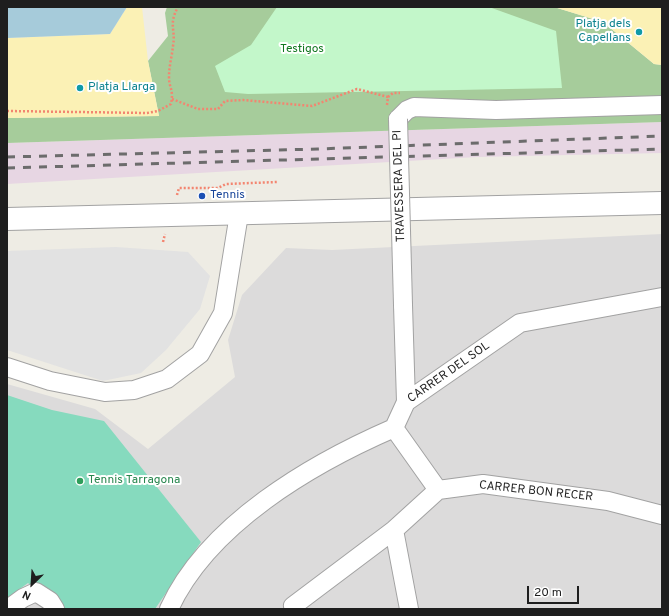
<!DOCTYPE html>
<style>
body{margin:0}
#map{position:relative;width:669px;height:616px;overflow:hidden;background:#eeece4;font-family:Overpass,sans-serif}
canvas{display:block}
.frame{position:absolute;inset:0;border:8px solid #1e1e1e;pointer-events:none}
.north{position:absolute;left:12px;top:564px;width:40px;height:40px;-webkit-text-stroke:3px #fff;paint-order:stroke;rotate:205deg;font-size:11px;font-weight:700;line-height:16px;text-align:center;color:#1e1e1e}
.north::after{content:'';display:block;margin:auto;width:14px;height:18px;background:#1e1e1e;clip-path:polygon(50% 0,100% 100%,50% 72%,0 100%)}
.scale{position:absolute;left:527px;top:586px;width:52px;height:18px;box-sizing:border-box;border:2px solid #1e1e1e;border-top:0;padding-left:5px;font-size:12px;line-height:14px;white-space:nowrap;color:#1e1e1e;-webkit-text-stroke:3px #fff;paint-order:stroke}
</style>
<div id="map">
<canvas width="669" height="616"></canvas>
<div class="frame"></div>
<div class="north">N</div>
<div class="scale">20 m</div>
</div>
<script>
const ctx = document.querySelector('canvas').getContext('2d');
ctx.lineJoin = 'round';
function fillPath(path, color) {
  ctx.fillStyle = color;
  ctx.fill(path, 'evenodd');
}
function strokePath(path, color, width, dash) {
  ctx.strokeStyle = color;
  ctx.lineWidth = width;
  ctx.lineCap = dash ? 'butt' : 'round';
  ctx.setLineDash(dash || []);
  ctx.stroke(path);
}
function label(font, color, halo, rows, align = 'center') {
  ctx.font = font + ' Overpass,sans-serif';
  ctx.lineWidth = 4;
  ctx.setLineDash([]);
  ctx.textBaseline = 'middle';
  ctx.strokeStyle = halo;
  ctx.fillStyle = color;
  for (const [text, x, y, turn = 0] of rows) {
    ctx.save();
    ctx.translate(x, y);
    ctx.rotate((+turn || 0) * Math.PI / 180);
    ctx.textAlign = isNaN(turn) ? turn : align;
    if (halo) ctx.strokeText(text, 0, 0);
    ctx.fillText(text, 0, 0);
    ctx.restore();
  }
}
fillPath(new Path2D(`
 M662,234V609H7V384L95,409L148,449L235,377L228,340L242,295L286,248L332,250Z`), '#dcdbdb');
fillPath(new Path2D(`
 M662,122V153L477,157L7,184V143Z`), '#e7d6e3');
fillPath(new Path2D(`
 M167,7H554L603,22L654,64L662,65V122L7,143V118L159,116L148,61L168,36L165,13Z`), '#a6cc9b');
fillPath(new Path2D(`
 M127,7H142L148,61L159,116L7,118V38L110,34Z
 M554,7H662V65L654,64L603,22Z`), '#fbf1b5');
fillPath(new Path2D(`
 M277,7H489L556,31L562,88L248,94L225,92L215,66L251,45Z`), '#c3f7ca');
fillPath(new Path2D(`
 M7,395L52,410L104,421L201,542L155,609H59L28,583L7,598Z`), '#86dabe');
fillPath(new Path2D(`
 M116,247L188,252L210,276L200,309L166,350L141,373L103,381L7,350V251Z`), '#e2e2e2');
fillPath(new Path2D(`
 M7,7H127L110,34L7,38Z`), '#a6cbda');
const minor = new Path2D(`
 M398,119L407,110L414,107L496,110L662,105
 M403,305L406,402
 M7,367L50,381L105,392L134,390L167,379L200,354L223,313L239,214
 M394,428L438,490
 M438,490L483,484L608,501L662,515
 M394,530L409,609
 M8,609L23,598L36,592L50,601L55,609
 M169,609C208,524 311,464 394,428L406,402L520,323L662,297
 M294,609L293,606L394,530L438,490`);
const tertiary = new Path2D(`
 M7,219L662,203`);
strokePath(minor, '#a2a2a2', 20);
strokePath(tertiary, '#a2a2a2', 24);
strokePath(new Path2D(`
 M172,99L198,109H218L225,101L243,100L312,106L357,89L388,97
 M387,105L388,97L393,93H400
 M7,111L147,113L158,111L171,104C174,89 169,89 169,77C169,66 172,56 173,46C176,29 168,25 178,7
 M177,195L179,188H218L226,184L277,182
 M163,242L165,234`), '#f38570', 2.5, [2, 2]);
strokePath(minor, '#fff', 18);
strokePath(tertiary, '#fff', 22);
strokePath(new Path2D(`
 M7,157L318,149L662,136
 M7,168L662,149`), '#6c6c6c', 3, [8, 8]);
const minorBridge = new Path2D(`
 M398,119L403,305`);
strokePath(minorBridge, '#a2a2a2', 20, []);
strokePath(minorBridge, '#fff', 18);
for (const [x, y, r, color] of [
 [639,32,4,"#0f9aa8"],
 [80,88,4,"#0f9aa8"],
 [202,196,4,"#1a4fb4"],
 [80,481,4,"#2e9e5b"]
]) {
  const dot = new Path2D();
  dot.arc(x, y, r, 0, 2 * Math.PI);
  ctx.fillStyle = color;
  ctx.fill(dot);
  strokePath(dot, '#fff', 1.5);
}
label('12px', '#0d838f', '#fff', [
 ["Platja dels",631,25],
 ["Capellans",631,39],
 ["Platja Llarga",88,88,"left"]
], 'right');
label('12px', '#11771f', '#fff', [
 ["Testigos",302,50]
]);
label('12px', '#1e1e1e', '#fff', [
 ["TRAVESSERA DEL PI",400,186,-92],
 ["CARRER DEL SOL",449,373,-35],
 ["CARRER BON RECER",536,492,6]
]);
label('12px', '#164399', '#fff', [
 ["Tennis",210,196]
], 'left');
label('12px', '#27864d', '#fff', [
 ["Tennis Tarragona",88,481]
], 'left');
</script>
